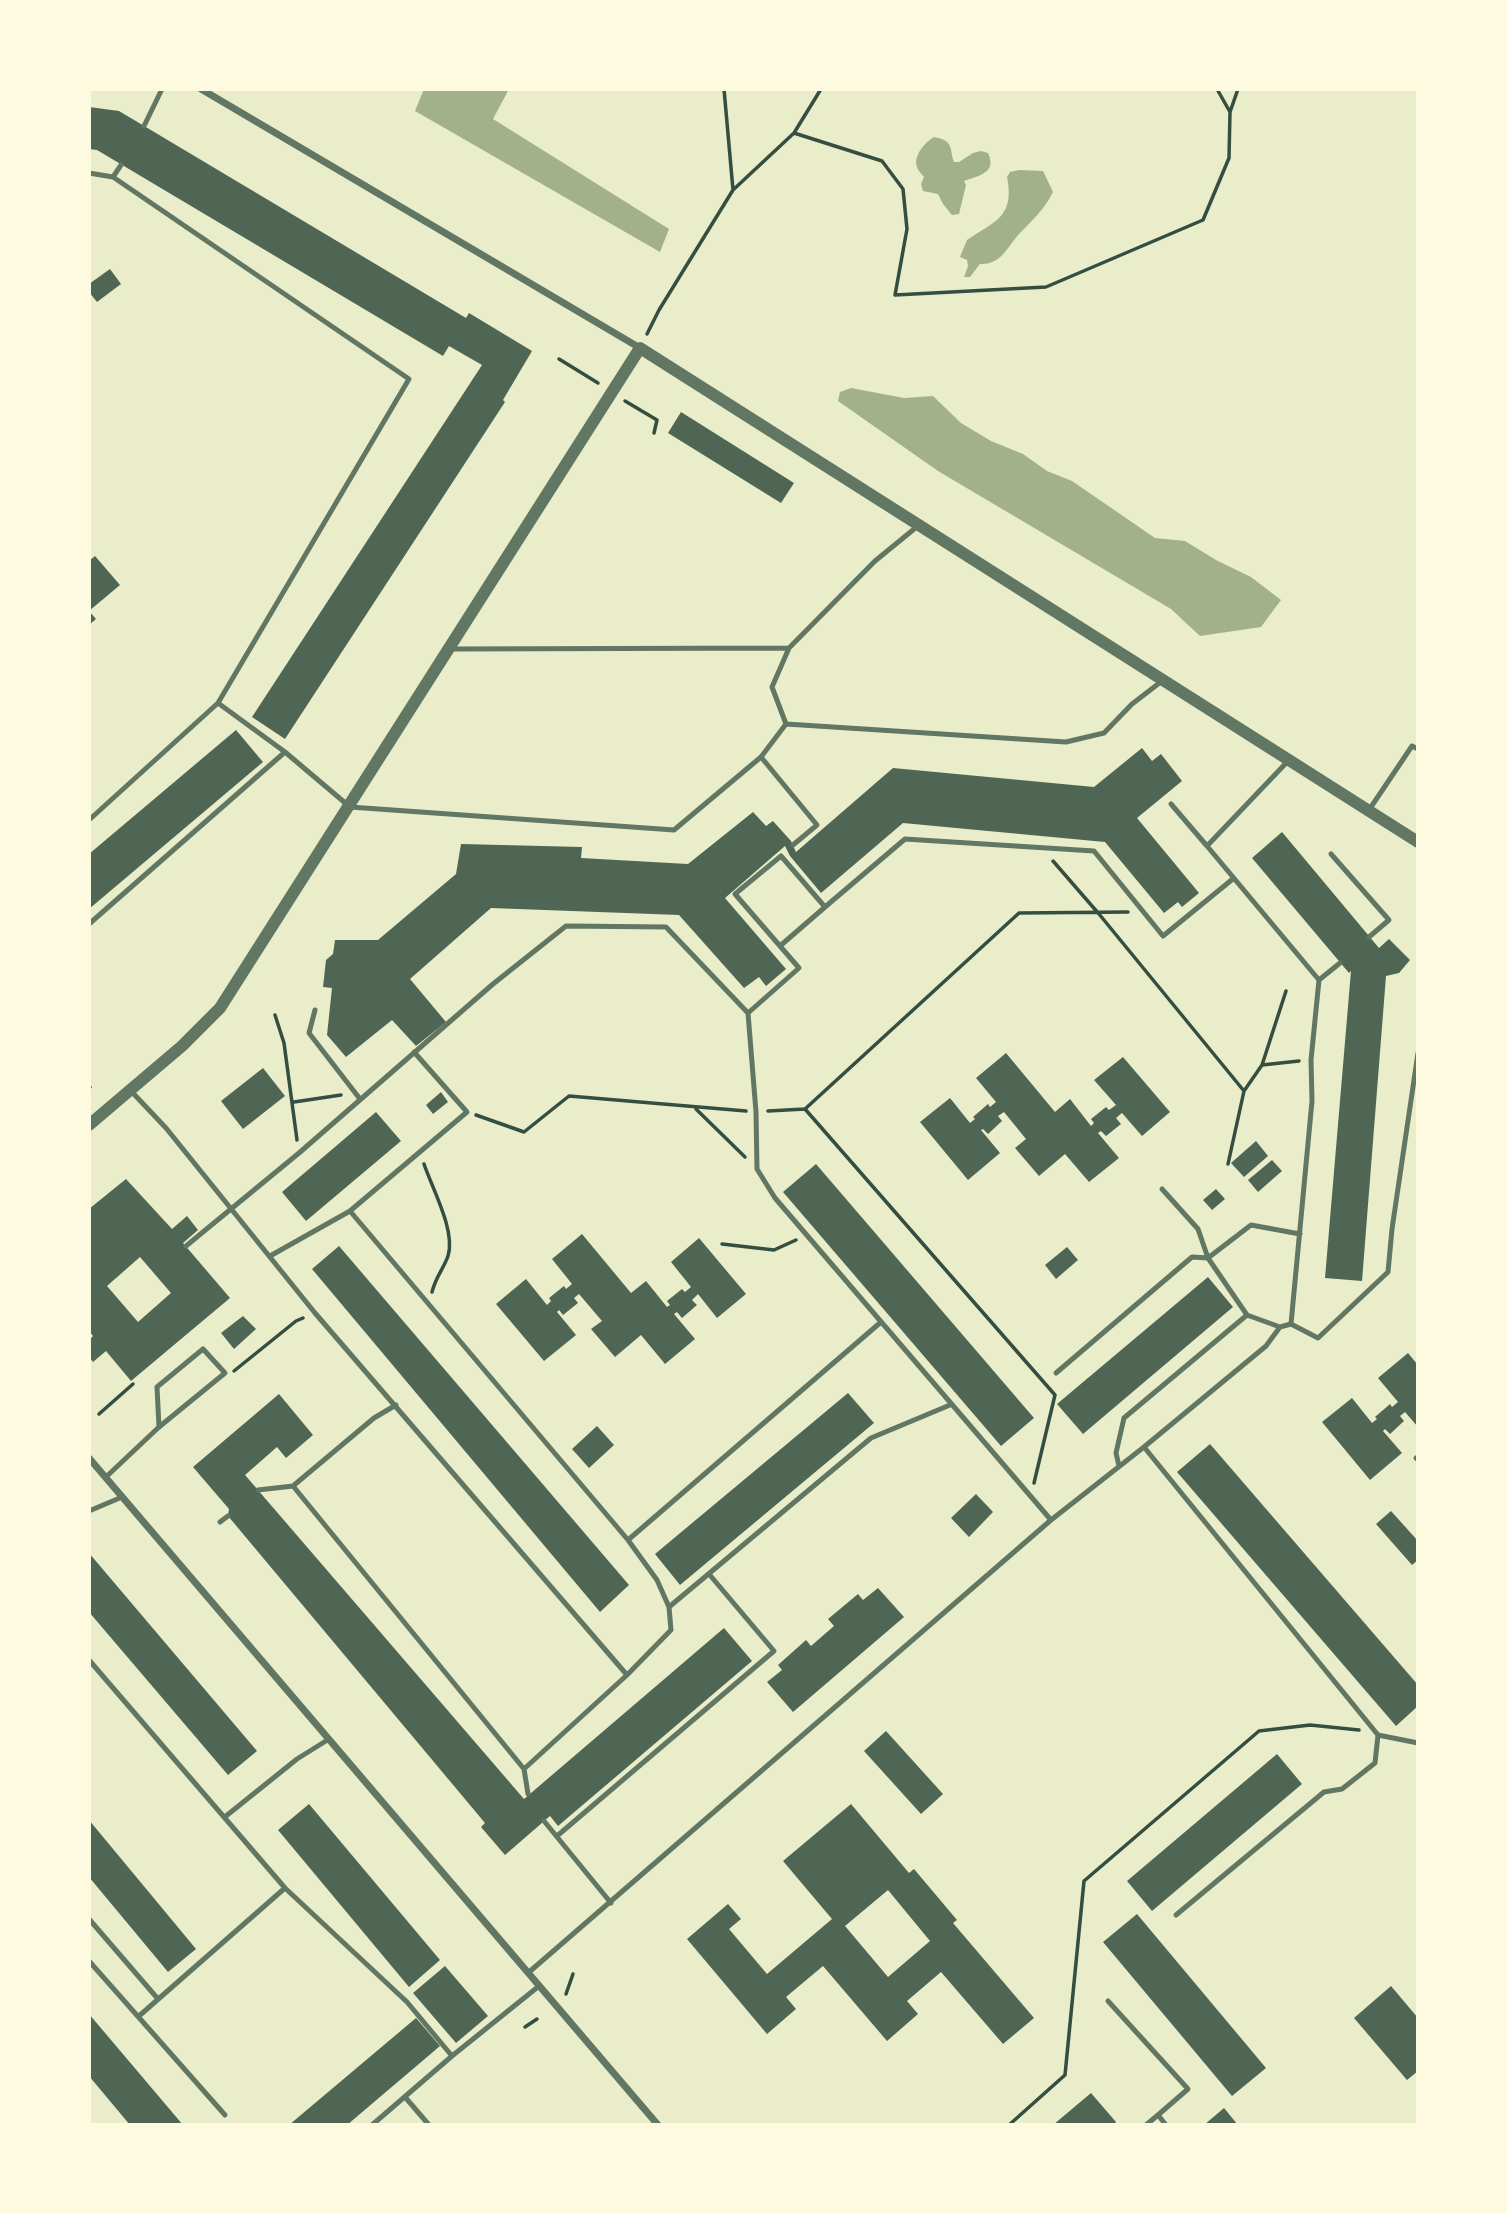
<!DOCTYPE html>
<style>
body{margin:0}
#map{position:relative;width:1507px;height:2214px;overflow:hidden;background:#e9edc9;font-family:Overpass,sans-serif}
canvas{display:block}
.frame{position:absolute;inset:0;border:91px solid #fefae0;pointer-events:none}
</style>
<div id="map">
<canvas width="1507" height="2214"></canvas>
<div class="frame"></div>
</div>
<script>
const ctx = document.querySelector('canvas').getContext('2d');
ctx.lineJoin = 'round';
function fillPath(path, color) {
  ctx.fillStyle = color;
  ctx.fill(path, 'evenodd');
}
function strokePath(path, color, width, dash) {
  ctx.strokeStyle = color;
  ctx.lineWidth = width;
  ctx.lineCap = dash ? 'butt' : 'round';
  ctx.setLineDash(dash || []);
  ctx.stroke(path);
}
fillPath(new Path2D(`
 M424,89H509L493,119L669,229L660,252L415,111Z
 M934,137C954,141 949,147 954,162H959L973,153L981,151L988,153C997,173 980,175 964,181L966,185L959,214L952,215L943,204L938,194L923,191L921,184L924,177C922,174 918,171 917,167C913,156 925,142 934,137Z
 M1019,170L1043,171L1053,192C1045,208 1034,219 1022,231C1008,244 1003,265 980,264L970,277H964L968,266L967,260L960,257L967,240C995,221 1015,217 1007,177L1010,172Z
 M851,388L904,398L933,396L961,423L991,441L1023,454L1047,471L1072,481L1155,538L1185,541L1216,560L1251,577L1281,600L1261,627L1200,636L1171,609L938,471L838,401L840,392Z`), '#a3b18a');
fillPath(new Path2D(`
 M89,107L119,111L466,318L469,313L532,351L503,400L505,402L285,739L252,717L482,365L449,346L443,356L97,150L89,149Z
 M110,269L121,284L97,302L89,292V284Z
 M681,412L794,483L781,503L668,433Z
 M95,556L120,585L89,611L96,619L89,625V561Z
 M236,730L263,762L89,909V854Z
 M1142,748L1152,761L1161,754L1182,781L1137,818L1199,893L1182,907L1178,902L1164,913L1105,842L903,823L821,893L790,856L785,846L725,898L786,969L766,986L759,977L744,988L679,915L491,908L410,979L446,1022L416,1046L392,1020L346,1057L327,1035L332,988L323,987L326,960L333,954L335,940H378L456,874L461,844L582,847L581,858L688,864L753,812L766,826L773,821L791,841L796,852L893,768L1094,787Z
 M1282,832L1379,948L1389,939L1410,960L1399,973L1386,976L1362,1281L1325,1278L1351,971L1349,973L1252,858Z
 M1006,1053L1055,1112L1070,1099L1091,1126L1094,1123L1091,1119L1106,1107L1109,1110L1116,1105L1094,1080L1123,1057L1170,1112L1142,1136L1122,1113L1116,1118L1121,1124L1106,1136L1101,1131L1098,1133L1119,1158L1089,1182L1065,1154L1039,1176L1015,1148L1026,1139L1004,1112L998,1116L1002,1121L988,1134L983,1129L981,1130L1000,1153L968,1180L920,1122L950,1098L970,1123L975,1119L973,1117L988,1104L990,1107L996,1102L976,1078Z
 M263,1068L285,1096L243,1129L221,1101Z
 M441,1092L448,1102L433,1114L426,1105Z
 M376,1112L401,1141L306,1221L282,1192Z
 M1256,1141L1268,1156L1244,1177L1231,1163Z
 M1272,1160L1282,1171L1258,1192L1248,1180Z
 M816,1164L1034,1418L1001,1446L783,1192Z
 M126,1179L172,1229L187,1216L198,1230L183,1243L230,1298L131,1381L106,1351L93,1362L89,1357V1340L93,1336L89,1331V1209ZM140,1257L171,1293L138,1322L107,1286Z
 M1216,1189L1225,1199L1212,1210L1203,1200Z
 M582,1234L631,1293L646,1281L667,1307L670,1305L667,1301L682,1289L685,1292L691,1287L671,1262L699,1238L746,1294L717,1318L698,1294L692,1300L697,1305L682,1318L677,1312L674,1314L695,1339L665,1364L641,1335L615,1357L591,1329L602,1321L579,1294L574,1298L578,1303L563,1315L559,1310L557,1312L576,1335L544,1361L496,1304L526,1279L547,1305L551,1301L549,1298L564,1286L566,1289L572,1284L552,1259Z
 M339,1246L629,1585L600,1612L312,1269Z
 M1067,1247L1078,1260L1056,1279L1045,1265Z
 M1208,1277L1233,1307L1083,1434L1057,1404Z
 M243,1316L256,1329L234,1349L221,1333Z
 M1408,1353L1418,1365V1427L1405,1412L1400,1416L1404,1421L1390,1434L1385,1429L1383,1431L1402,1453L1370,1480L1322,1422L1352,1398L1372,1423L1377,1419L1375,1417L1390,1404L1392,1407L1398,1402L1378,1378Z
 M848,1393L874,1423L680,1585L655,1554Z
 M279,1394L313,1435L286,1458L277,1447L245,1475L524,1799L724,1628L752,1661L558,1826L550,1816L505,1855L481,1827L485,1823L228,1516L229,1509L193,1467Z
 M597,1426L614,1445L589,1468L572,1449Z
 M1210,1444L1418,1685V1706L1396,1726L1177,1472Z
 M976,1494L993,1512L969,1537L951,1518Z
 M1391,1511L1418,1541V1560L1412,1565L1376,1524Z
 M89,1553L257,1751L228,1775L89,1612Z
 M878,1588L904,1617L793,1712L767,1682L782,1670L778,1665L806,1640L811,1646L834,1626L828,1619L858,1594L863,1600Z
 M886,1731L943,1794L921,1814L864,1751Z
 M1277,1754L1302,1784L1152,1911L1127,1881Z
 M309,1804L440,1960L409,1987L278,1830Z
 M851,1804L909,1873L914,1869L957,1920L953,1923L1034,2018L1003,2044L941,1972L907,2001L918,2014L887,2041L823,1966L786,1997L796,2009L767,2034L687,1939L728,1904L741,1919L729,1929L767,1974L832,1919L783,1861ZM888,1890L930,1941L888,1977L845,1926Z
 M89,1820L196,1949L168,1972L89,1877Z
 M1137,1914L1266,2068L1232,2096L1103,1942Z
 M445,1966L488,2016L456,2043L413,1993Z
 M1391,1986L1418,2018V2071L1407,2080L1354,2018Z
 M89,2014L183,2125H130L89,2076Z
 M416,2018L440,2046L347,2125H289Z
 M1091,2093L1116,2122L1114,2125H1053Z
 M1224,2108L1238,2125H1204Z`), '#4f6655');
strokePath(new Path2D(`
 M724,89L733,190
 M1217,89L1230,112
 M794,133L882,161L903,189L907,229L895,295L1046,287L1203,220L1229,158L1230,112L1238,89
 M647,334L659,310L733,190L794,133L821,89
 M559,359L598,383
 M625,401L657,420L654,433
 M1053,861L1099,914L1244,1091
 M275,1015L284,1043L297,1140
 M1262,1065L1299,1061
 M89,1086L90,1087
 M294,1102L341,1095
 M696,1109L745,1157
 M805,1109L1055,1395L1034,1483
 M768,1111L805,1109L1019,913L1128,912
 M476,1115L524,1132L569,1096L746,1111
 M424,1164C432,1188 456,1231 448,1256C444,1268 436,1276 432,1292
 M1228,1164L1244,1091L1262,1065L1286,991
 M722,1244L774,1250L796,1240
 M234,1371L296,1321L303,1318
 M99,1414L133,1384
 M566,1994L573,1974
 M525,2027L537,2019
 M1009,2125L1065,2075L1084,1881L1259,1731L1310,1725L1359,1730`), '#344e41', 3.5);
strokePath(new Path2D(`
 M144,126L162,89
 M121,165L113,177L409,379L218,703
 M89,173L113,177
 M789,648L875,561L919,525
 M451,649L789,648L772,687L786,724
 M761,757L817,825L793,845
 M1171,804L1207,846
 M1369,810L1412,746L1418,749
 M89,820L218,703L285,752L350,807L674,830L761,757L786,724L1066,742L1104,733L1132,704L1162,681
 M1331,854L1389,920L1369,937
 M89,924L285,752
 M780,946L825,907
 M1319,980L1340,963
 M315,1010L309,1033L360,1099
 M748,1013L756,1112L757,1169L775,1198L1051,1520
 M131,1091L166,1128L315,1313L627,1675
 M1162,1189L1198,1229L1208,1258L1251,1225L1300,1234
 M350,1211L467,1112L414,1052
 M186,1246L299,1153L493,984L566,926L666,927L748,1013L799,968L735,894L781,856L825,907L905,839L1094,851L1163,936L1234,878
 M270,1256L350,1211L628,1540
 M1291,1324L1318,1338L1388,1272L1392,1229L1418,1053
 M1056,1373L1192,1257L1208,1258L1247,1315
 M1144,1447L1378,1735
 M1416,1458L1418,1460
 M1119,1466L1116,1453L1124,1418L1247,1315L1280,1327
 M106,1477L159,1427L225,1373L203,1349L157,1387L159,1427
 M293,1486L524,1769L528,1794
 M258,1490L293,1486L374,1418L396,1405
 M89,1511L122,1497
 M220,1522L228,1516
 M669,1607L657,1580L628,1540L881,1322
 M89,1660L285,1888L407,2002L452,2056
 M524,1769L627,1675L671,1630L669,1607L871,1438L950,1405
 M226,1816L297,1759L329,1739
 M544,1821L611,1903
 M557,1836L774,1651L709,1574
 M1176,1915L1324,1792L1342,1789L1375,1763L1378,1735L1418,1743
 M89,1919L158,1999
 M89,1961L225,2115
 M528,1973L1051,1520L1144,1447L1266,1346L1280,1327L1291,1324L1312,1101L1311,1060L1319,980L1207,846L1288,761
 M1108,2001L1188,2089L1158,2115L1166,2125
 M139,2016L285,1888
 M405,2097L429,2125
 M372,2125L452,2056L539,1986
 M1146,2125L1158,2115`), '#617663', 5);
strokePath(new Path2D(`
 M201,89L640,348
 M89,1458L658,2125`), '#617663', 7);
strokePath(new Path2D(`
 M89,1125L182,1046L220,1008L640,348L1418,842`), '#617663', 12);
</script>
